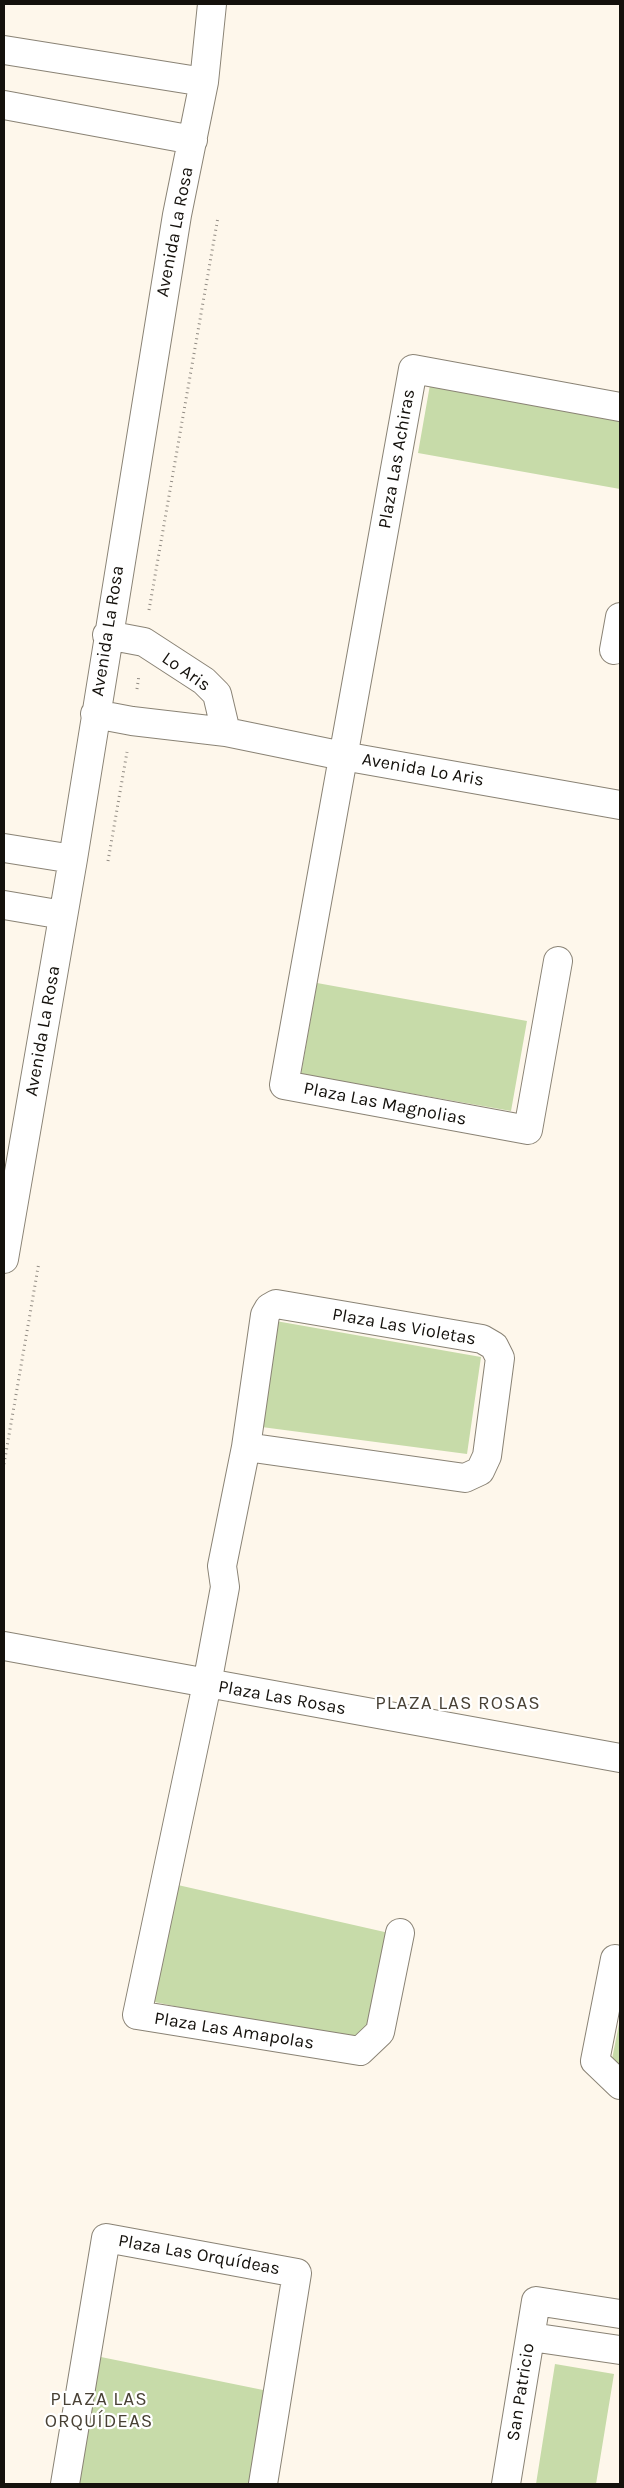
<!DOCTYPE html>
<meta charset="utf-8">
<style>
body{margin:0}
#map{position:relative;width:624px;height:2488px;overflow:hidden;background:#fef7eb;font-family:Karla,sans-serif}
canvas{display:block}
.frame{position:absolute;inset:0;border:5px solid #14110c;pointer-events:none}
</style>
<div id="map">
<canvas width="624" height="2488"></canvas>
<div class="frame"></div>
</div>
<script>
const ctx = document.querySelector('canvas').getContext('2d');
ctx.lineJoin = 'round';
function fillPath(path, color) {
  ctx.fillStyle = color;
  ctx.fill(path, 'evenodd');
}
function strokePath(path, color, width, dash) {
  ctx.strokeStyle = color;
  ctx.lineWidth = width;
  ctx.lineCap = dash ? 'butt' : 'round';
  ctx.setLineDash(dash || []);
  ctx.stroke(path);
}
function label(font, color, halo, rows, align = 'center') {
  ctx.font = font + ' Karla,sans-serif';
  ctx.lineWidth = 4.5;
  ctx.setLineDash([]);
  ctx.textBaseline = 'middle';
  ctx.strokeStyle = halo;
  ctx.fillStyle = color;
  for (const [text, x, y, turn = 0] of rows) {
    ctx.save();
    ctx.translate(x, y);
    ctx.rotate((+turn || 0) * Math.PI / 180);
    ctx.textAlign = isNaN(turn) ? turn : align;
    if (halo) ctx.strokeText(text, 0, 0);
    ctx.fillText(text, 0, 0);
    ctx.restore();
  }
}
fillPath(new Path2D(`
 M434,362L620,395V489L418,453Z
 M317,983L527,1021L511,1111L301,1074Z
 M270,1320L481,1357L467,1454L254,1426Z
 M169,1883L389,1933L369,2031L347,2042L145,2000Z
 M620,2019V2071L610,2069Z
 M96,2356L268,2391L250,2484H75Z
 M555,2364L614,2374L596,2484H536Z`), '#c7dba9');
const minor = new Path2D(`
 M4,50L204,82
 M4,105L193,140
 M107,635L144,642L204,681L217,694L226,732
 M614,650L620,617
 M95,714L132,721L226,732L343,756L620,805
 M4,848L73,859
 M4,905L63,915
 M558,961L528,1130L284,1085L413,369L620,407
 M4,1259L73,859L177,215L204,82L212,4
 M246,1447L465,1478L480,1471L487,1456L500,1358L494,1346L482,1339L276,1304L269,1308L265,1315L246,1447L222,1566L225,1587L207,1684L137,2015L360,2051L380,2032L400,1933
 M4,1646L620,1758
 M615,1959L595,2061L620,2085
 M531,2337L620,2350
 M65,2484L106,2238L297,2273L263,2484
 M506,2484L536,2301L620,2314`);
strokePath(minor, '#8a8375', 30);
strokePath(new Path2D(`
 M149,610L218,217
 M137,689L139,675
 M108,861L127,752
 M4,1464L39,1262`), '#928c84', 3, [1, 4]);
strokePath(minor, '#fff', 28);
label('18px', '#14110c', '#fff', [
 ["Avenida La Rosa",175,232,-79],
 ["Plaza Las Achiras",397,459,-80],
 ["Avenida La Rosa",108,631,-81],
 ["Lo Aris",186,672,35],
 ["Avenida Lo Aris",423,770,10],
 ["Avenida La Rosa",43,1031,-80],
 ["Plaza Las Magnolias",385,1104,11],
 ["Plaza Las Violetas",404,1327,10],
 ["Plaza Las Rosas",282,1698,10],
 ["Plaza Las Amapolas",234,2031,9],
 ["Plaza Las Orquídeas",199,2255,10],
 ["San Patricio",521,2392,-81]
]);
ctx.letterSpacing = '1px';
label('19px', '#484135', '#fff', [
 ["PLAZA LAS ROSAS",458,1704],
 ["PLAZA LAS",99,2400],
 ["ORQUÍDEAS",99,2422]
]);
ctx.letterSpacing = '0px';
</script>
